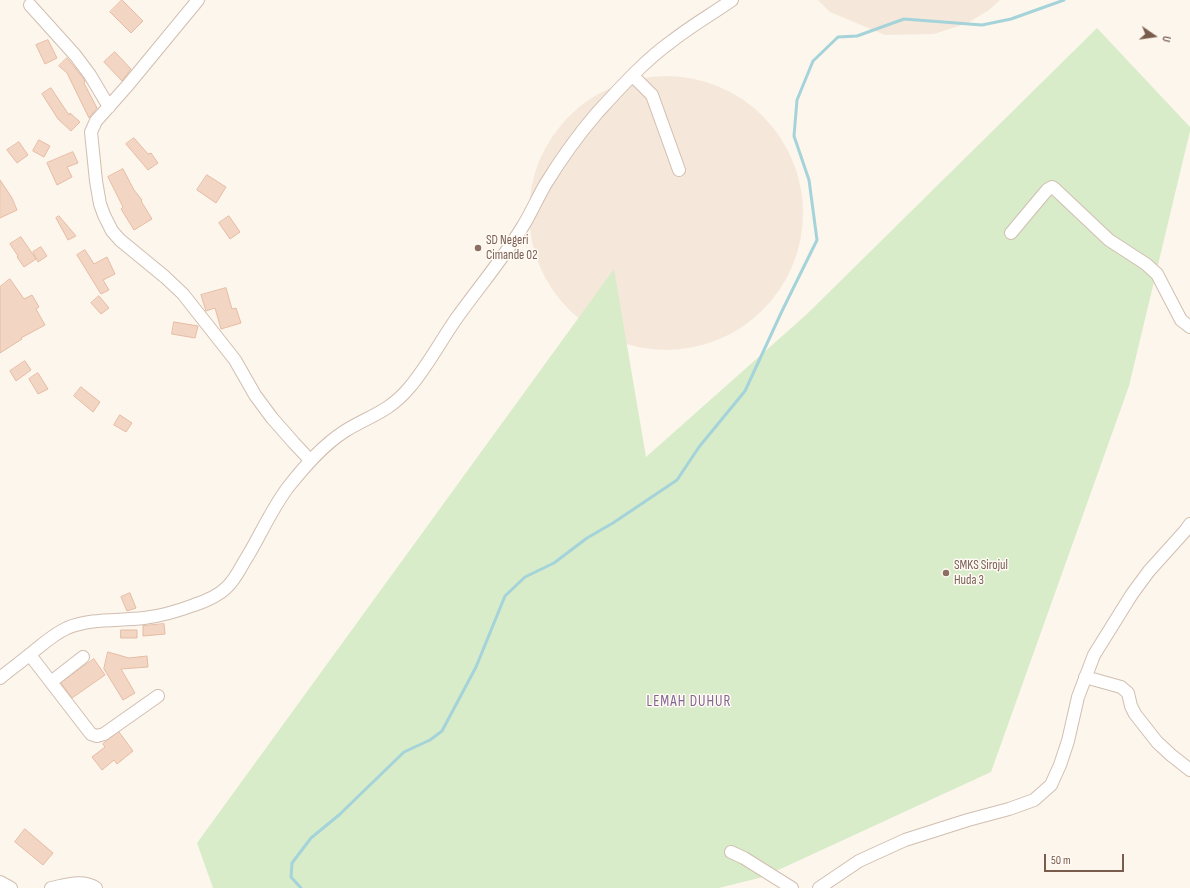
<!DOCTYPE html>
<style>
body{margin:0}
#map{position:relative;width:1190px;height:888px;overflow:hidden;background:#fdf6ec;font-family:"Sofia Sans Condensed",sans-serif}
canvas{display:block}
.north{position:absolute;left:1134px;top:16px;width:40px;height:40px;-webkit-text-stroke:3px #fffaf3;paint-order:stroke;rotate:103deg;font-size:11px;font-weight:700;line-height:16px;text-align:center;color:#7a5c4d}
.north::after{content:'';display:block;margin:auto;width:14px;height:18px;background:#7a5c4d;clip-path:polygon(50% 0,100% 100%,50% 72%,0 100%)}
.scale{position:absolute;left:1044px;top:854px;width:80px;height:18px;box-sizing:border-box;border:2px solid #7a5c4d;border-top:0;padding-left:5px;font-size:12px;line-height:14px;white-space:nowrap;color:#7a5c4d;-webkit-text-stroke:3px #fffaf3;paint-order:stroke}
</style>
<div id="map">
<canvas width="1190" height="888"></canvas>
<div class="north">U</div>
<div class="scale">50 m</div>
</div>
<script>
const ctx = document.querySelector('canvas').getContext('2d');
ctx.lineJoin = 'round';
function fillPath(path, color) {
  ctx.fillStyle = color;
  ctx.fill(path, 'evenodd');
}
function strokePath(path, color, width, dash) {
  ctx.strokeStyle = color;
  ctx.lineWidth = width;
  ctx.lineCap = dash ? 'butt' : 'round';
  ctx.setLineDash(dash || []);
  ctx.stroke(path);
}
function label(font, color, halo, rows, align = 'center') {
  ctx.font = font + ' "Sofia Sans Condensed",sans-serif';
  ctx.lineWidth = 3;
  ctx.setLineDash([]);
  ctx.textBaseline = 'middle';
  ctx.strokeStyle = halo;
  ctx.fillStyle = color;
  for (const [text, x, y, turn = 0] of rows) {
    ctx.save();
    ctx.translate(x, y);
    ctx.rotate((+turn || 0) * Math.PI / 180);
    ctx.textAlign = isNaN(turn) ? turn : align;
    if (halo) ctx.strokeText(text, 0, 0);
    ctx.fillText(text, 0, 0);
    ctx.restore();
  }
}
fillPath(new Path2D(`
 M818,0H1000L989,10L968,23L934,34L885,35L830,12Z
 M529 213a137 137 0 1 1 274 0a137 137 0 1 1-274 0Z`), '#f5e8da');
fillPath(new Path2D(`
 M1097,28L1190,127V131L1129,386L991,772L763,877L719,888H213L197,843L614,269L646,457L807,314Z`), '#d8ecc9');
strokePath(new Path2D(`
 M301,888L291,877L292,863L311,838L339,815L404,752L430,740L442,731L476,667L505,596L525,577L554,563L587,538L613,523L677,480L699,447L745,391L782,311L817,240L809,180L794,136L797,100L813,61L838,37L857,36L904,19L982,25L1011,19L1064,0`), '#a5d3da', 3);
const building = new Path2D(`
 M122,0L143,21L131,33L110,12Z
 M48,40L57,58L45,64L36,45Z
 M115,52L131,69L122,81L104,62Z
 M67,58L84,79L85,82L84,83L97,108L89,118L67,73L59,66Z
 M51,88L69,115L70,113L80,122L71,131L58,119L42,94Z
 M134,138L148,154L151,153L158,163L148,170L126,144Z
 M39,140L50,146L44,157L33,151Z
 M19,142L28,155L17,163L7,150Z
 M73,152L78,163L67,167L72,177L57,185L47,163Z
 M123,169L134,190L142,200L141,201L152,219L134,230L121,209L123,207L108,177Z
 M207,175L226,187L216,203L197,190Z
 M0,180L12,198L17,210L0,218Z
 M59,216L76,236L68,240L56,218Z
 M229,216L240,232L230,239L219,223Z
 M21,237L36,259L24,267L17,257L18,256L10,244Z
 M41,247L47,256L38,262L33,252Z
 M85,250L94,264L107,257L115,274L103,280L109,290L101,294L77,255Z
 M10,279L24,299L32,295L39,307L36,309L45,325L21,338L22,339L0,353V287Z
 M226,288L232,309L236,308L241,323L221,329L215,308L206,311L201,295Z
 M99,296L109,308L101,314L91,303Z
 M174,322L198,326L195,338L172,334Z
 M25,361L31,370L16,381L10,371Z
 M38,373L48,389L38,394L29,379Z
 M81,387L100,402L93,412L74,396Z
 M120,415L132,423L126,432L114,425Z
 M130,593L136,608L127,611L121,597Z
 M164,624L165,634L143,636V626Z
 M121,630H137V638H121Z
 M108,652L129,658L147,656L148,667L121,669L135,693L123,700L104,669Z
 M94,659L105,675L72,698L61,683Z
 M119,732L133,751L117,764L114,760L102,770L92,757L105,747L103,744Z
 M25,829L53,853L43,865L15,842Z`);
fillPath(building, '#f3d5c3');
strokePath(building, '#e6bba3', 1);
const minor = new Path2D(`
 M198,0L128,85L96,121L91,132L96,181L100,204L104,215L112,231L120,240L165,277L183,294L235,360L255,395L272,418L294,443L310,460
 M30,5L75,55L90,75L109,107
 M633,76L652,95L679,170
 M1011,233L1047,190L1052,187L1055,189L1109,240L1146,264L1157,274L1181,320L1190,327
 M30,655L91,734L97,736L104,734L158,696
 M1085,677L1121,687L1128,693L1131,706L1135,714L1157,742L1171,755L1190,770
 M0,678C11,669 22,661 33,652C44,643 54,634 67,628C91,618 118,621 144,618C161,616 178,611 194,605C206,601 218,596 226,588C234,581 239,571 244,562C260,537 271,509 289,486C305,466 323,445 345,431C369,416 389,412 409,388C427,367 440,342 456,319C478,288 503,259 523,226C531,213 537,199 545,185C559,162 579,134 597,113C620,88 644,61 672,41C691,26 712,14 732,0
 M51,682L83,657
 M731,852L744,858L792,888
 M0,882L11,888
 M51,888C66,885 83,879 96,888
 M819,888L859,861L905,840L968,820L1009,809L1034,800L1051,785L1060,765L1068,741L1078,697L1094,655L1132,594L1149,571L1185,531L1190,524`);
strokePath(minor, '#d1beb0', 14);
strokePath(minor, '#fff', 12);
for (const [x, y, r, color] of [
 [478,248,4,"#8d6e63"],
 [946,573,4,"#8d6e63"]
]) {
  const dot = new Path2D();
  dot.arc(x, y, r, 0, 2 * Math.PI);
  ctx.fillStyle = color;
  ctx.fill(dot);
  strokePath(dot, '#fffaf3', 1.5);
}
label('13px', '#785e54', '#fffaf3', [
 ["SD Negeri",486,241],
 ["Cimande 02",486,256],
 ["SMKS Sirojul",954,566],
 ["Huda 3",954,581]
], 'left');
ctx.letterSpacing = '1px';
label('15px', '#846695', '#fffaf3', [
 ["LEMAH DUHUR",689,702]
]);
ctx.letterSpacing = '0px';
</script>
